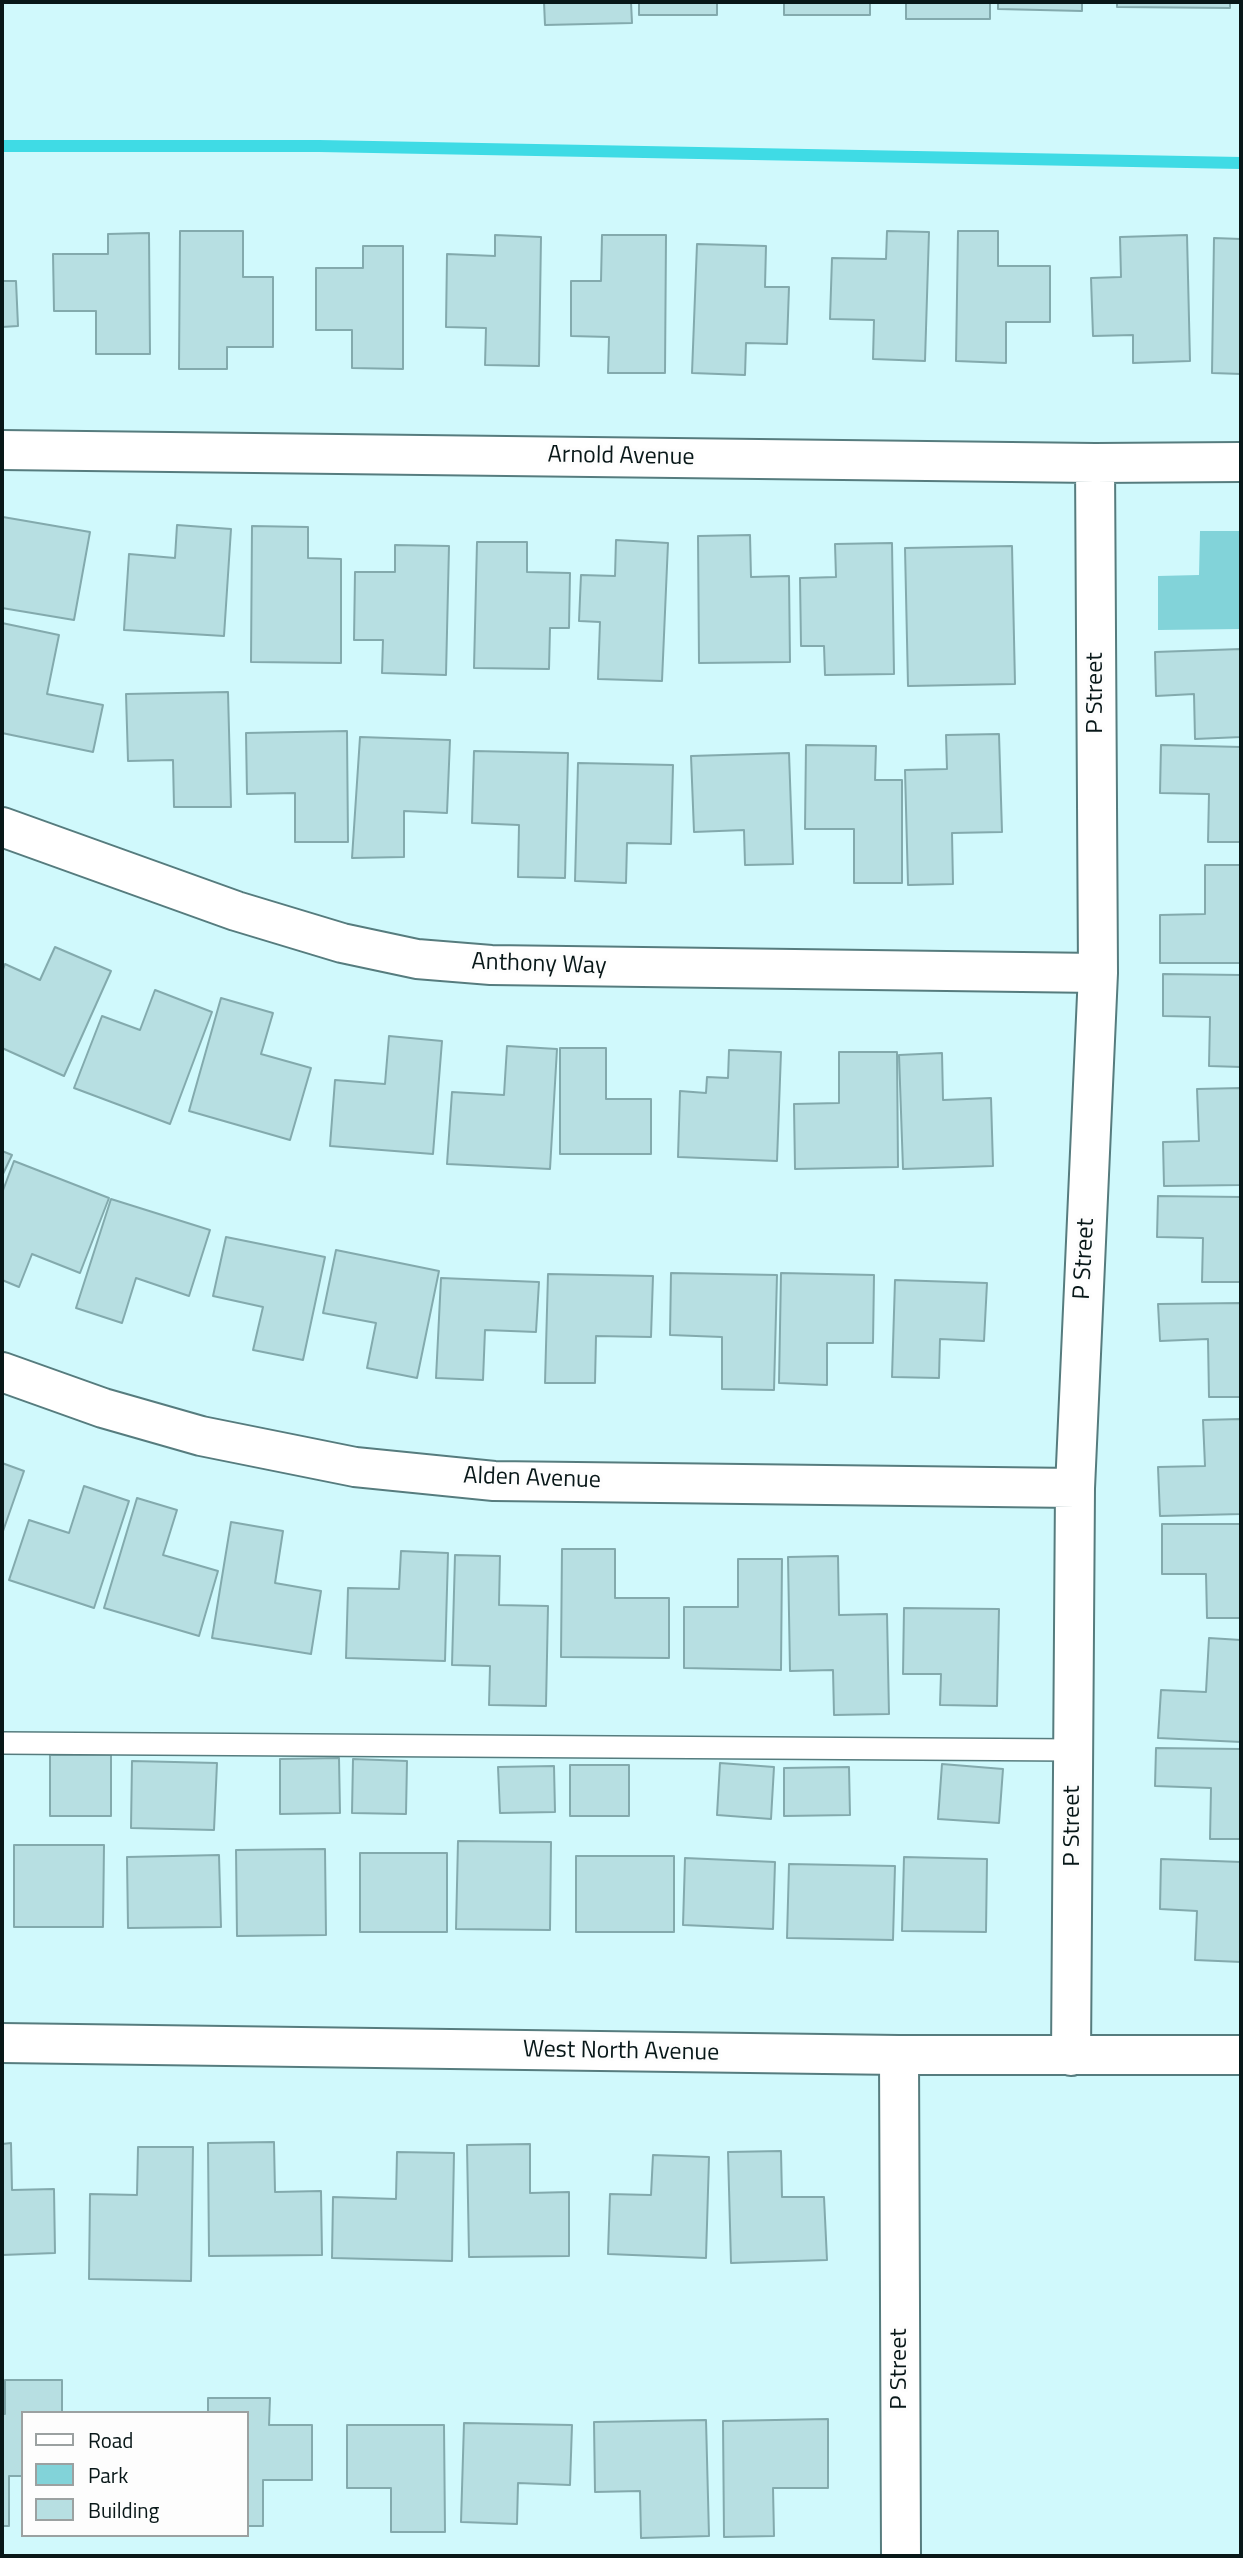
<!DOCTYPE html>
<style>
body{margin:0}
#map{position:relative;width:1243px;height:2558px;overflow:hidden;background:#d0f9fc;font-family:"Titillium Web",sans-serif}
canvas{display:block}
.frame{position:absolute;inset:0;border:4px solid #081718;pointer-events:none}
.legend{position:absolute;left:21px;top:2411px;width:228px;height:126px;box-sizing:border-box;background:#fdfdfd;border:2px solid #9ba1a1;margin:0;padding:9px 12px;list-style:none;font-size:21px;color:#081718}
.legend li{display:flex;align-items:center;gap:14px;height:35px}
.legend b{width:35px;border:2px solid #9ba1a1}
</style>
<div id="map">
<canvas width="1243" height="2558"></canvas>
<div class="frame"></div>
<ul class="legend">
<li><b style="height:9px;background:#fff"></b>Road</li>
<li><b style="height:19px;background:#82d3d9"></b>Park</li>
<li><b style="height:19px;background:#b7dfe2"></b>Building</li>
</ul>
</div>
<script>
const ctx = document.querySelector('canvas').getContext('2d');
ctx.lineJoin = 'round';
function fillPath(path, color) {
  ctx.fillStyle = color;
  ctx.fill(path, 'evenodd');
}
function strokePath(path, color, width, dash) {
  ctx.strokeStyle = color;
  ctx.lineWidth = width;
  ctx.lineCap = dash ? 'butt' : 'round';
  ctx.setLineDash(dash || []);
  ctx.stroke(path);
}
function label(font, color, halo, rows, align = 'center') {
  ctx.font = font + ' "Titillium Web",sans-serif';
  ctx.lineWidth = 6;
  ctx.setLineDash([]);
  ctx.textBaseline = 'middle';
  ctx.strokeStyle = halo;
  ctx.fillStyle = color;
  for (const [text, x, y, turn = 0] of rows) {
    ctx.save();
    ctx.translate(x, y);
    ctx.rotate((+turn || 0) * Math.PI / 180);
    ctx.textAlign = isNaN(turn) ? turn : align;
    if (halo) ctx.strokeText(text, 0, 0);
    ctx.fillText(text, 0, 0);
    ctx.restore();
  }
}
fillPath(new Path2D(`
 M1200,531H1241V629L1158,630V576L1199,575Z`), '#82d3d9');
strokePath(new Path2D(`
 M2,146H319L1241,163`), '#3fdbe5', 12);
const building = new Path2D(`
 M544,2H631L632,23L545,25Z
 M639,2H717V15H639Z
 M784,2H870V15H784Z
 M906,2H990V19H906Z
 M998,2H1082V11L998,9Z
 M1117,2H1230V8L1117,7Z
 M180,231H243V277H273V347H227V369H179Z
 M887,231L929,232L925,361L873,359L874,320L830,319L832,258L886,259Z
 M958,231H998V266H1050V322H1006V363L956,361Z
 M149,233L150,354H96V311H54L53,254H108V234Z
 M495,235L541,237L539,366L485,365L486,328L446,327L447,254L495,256Z
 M602,235H666L665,373H608L609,337L571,336V281H601Z
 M1187,235L1190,361L1133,363V335L1093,336L1091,278L1121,277L1120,237Z
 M1214,238L1241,239V374L1212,373Z
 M697,244L766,246L765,287H789L787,344L746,343L745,375L692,373Z
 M363,246H403V369L352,368V330H316V268H363Z
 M2,281H16L18,326L2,327Z
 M3,517L90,532L74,620L2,608Z
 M177,525L231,529L224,636L124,630L129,554L175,558Z
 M252,526L308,527V558L341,559V663L251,662Z
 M750,535L751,577L789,576L790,662L699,663L698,536Z
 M616,540L668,543L662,681L598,679L600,622L579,621L581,575L615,576Z
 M477,542H527V572L570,573L569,628H550L549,669L474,668Z
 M892,543L894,674L825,675L824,646H801L800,578L836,577L835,544Z
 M395,545L449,546L446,675L382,673L383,640H354L355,572H395Z
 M1012,546L1015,684L908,686L905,548Z
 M2,623L59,635L47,694L103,705L93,752L2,733Z
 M1241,649V737L1195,739L1194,694L1156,696L1155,652Z
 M228,692L231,807H174L173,760L128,761L126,694Z
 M347,731L348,842H295V793L247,794L246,733Z
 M999,734L1002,832L952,833L953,884L908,885L905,770L947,769L946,735Z
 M360,737L450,740L447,813L404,811V857L352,858Z
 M806,745L876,746L875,780H902V883H854V829H805Z
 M1161,745L1241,747V842H1208L1209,794L1160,793Z
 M474,751L568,753L565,878L518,877L519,825L472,823Z
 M789,753L793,864L745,865L744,830L694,832L691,756Z
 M578,763L673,765L671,844L627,843L626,883L575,881Z
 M1205,865H1241V963H1160V915L1205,914Z
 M55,947L111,971L64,1076L2,1048V972L5,964L40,980Z
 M1163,974L1241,975V1067L1209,1066L1210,1017L1163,1016Z
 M155,990L212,1012L170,1124L74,1088L102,1016L140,1030Z
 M221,998L273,1013L261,1054L311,1068L290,1140L189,1111Z
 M389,1036L442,1041L433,1154L330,1146L335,1080L385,1084Z
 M507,1046L557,1049L550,1169L447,1164L452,1092L504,1095Z
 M560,1048H606V1099H651V1154H560Z
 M729,1050L781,1052L777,1161L678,1157L680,1091L706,1093L707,1077L728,1078Z
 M839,1052H897L898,1167L795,1169L794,1104L839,1103Z
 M942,1053L943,1100L991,1098L993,1166L903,1169L899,1055Z
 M1241,1088V1185L1164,1186L1163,1142L1199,1141L1197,1089Z
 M2,1151L12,1155L2,1176Z
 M14,1161L109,1198L80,1273L32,1254L19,1287L2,1280V1193Z
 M1158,1196L1241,1197V1282H1202L1203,1238L1157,1237Z
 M111,1199L210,1230L189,1296L136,1278L122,1323L76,1308Z
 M226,1237L325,1257L303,1360L253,1350L263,1307L213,1296Z
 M336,1250L439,1271L417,1378L367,1368L376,1323L323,1313Z
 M671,1273L777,1275L774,1390L722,1389V1337L670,1335Z
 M781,1273L874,1275L873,1343H827V1385L779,1383Z
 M548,1274L653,1276L651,1337L596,1336L595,1383H545Z
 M441,1278L539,1282L536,1332L485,1330L483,1380L436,1378Z
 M895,1280L987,1283L984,1341L940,1339L939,1378L892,1377Z
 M1241,1303V1397H1209L1208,1339L1160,1341L1158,1304Z
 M1241,1419V1514L1160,1516L1158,1467L1205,1466L1203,1420Z
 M2,1463L24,1471L2,1534Z
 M84,1486L129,1501L94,1608L9,1580L29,1520L69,1533Z
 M137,1498L177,1510L163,1555L218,1571L199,1636L104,1608Z
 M231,1522L283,1531L275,1583L321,1591L311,1654L212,1638Z
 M1162,1524H1241V1618H1207L1206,1574H1162Z
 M562,1549H615V1598H669V1658L561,1657Z
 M401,1551L448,1553L445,1661L346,1658L348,1588L399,1589Z
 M455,1555L500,1556L499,1605L548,1606L546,1706L489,1705L490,1666L452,1665Z
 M838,1556L839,1615L887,1614L889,1714L834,1715L833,1670L790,1671L788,1557Z
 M738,1559H782L781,1670L684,1668V1607H738Z
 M904,1608L999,1609L997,1706L940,1705L941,1674H903Z
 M1209,1638L1241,1640V1742L1158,1738L1161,1690L1206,1692Z
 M1156,1748L1241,1749V1839H1210L1211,1788L1155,1786Z
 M50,1755H111V1816H50Z
 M339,1758L340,1813L280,1814V1759Z
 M353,1759L407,1761L406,1814L352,1813Z
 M132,1761L217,1763L214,1830L131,1828Z
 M720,1763L774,1767L771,1819L717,1815Z
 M942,1764L1003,1769L999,1823L938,1819Z
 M570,1765H629V1816H570Z
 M554,1766L555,1812L500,1813L498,1767Z
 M849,1767L850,1815L784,1816V1768Z
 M458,1841L551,1842L550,1930L456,1929Z
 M14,1845H104L103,1927H14Z
 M325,1849L326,1935L237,1936L236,1850Z
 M360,1853H447V1932H360Z
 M219,1855L221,1927L128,1928L127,1857Z
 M576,1856H674V1932H576Z
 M904,1857L987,1859L986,1932L902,1931Z
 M685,1858L775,1862L773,1929L683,1925Z
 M1161,1859L1241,1862V1962L1195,1960L1197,1911L1160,1909Z
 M789,1864L895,1866L893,1940L787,1938Z
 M274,2142L275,2192L321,2191L322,2255L209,2256L208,2143Z
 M11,2143L12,2190L54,2189L55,2253L2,2255V2144Z
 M530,2144V2193L569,2192V2256L469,2257L467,2145Z
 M138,2147H193L191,2281L89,2279L90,2194L137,2195Z
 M781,2151L782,2197H824L827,2260L731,2263L728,2152Z
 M397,2152L454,2153L452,2261L332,2258L333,2197L396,2199Z
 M653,2155L709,2157L706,2258L608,2254L610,2194L651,2195Z
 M5,2380H62V2413H23V2476H9V2526H2V2414H5Z
 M208,2398H270L269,2425H312V2480H263V2526H247V2413H208Z
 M828,2419V2488H773L774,2536L724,2537L723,2421Z
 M706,2420L709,2536L641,2538L640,2491L595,2492L594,2422Z
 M464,2423L572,2425L570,2485L518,2483L517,2524L461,2522Z
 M347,2425H444L445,2532H391V2488H347Z`);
fillPath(building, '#b7dfe2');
strokePath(building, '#83aaad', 2);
const lane = new Path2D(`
 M2,1743L1073,1750`);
const street = new Path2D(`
 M2,450L1095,463L1241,462
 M2,827L236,911L342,943L417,959L491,965L1098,973
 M2,1372L103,1408L201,1436L355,1467L494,1481L1075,1488
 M899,2055L901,2556
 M1071,2056L1075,1488L1098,973L1095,463`);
const secondary = new Path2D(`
 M2,2043L899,2055H1241`);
strokePath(lane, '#567c7e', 24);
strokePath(street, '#567c7e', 42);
strokePath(secondary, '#567c7e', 42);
strokePath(lane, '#fff', 21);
strokePath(street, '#fff', 38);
strokePath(secondary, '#fff', 38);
label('24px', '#081718', '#fdfdfd', [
 ["Arnold Avenue",621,457,1],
 ["P Street",1096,693,-90],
 ["Anthony Way",539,965,2],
 ["P Street",1085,1259,-87],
 ["Alden Avenue",532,1479,2],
 ["P Street",1073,1826,-90],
 ["West North Avenue",621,2052,1],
 ["P Street",900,2369,-90]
]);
</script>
